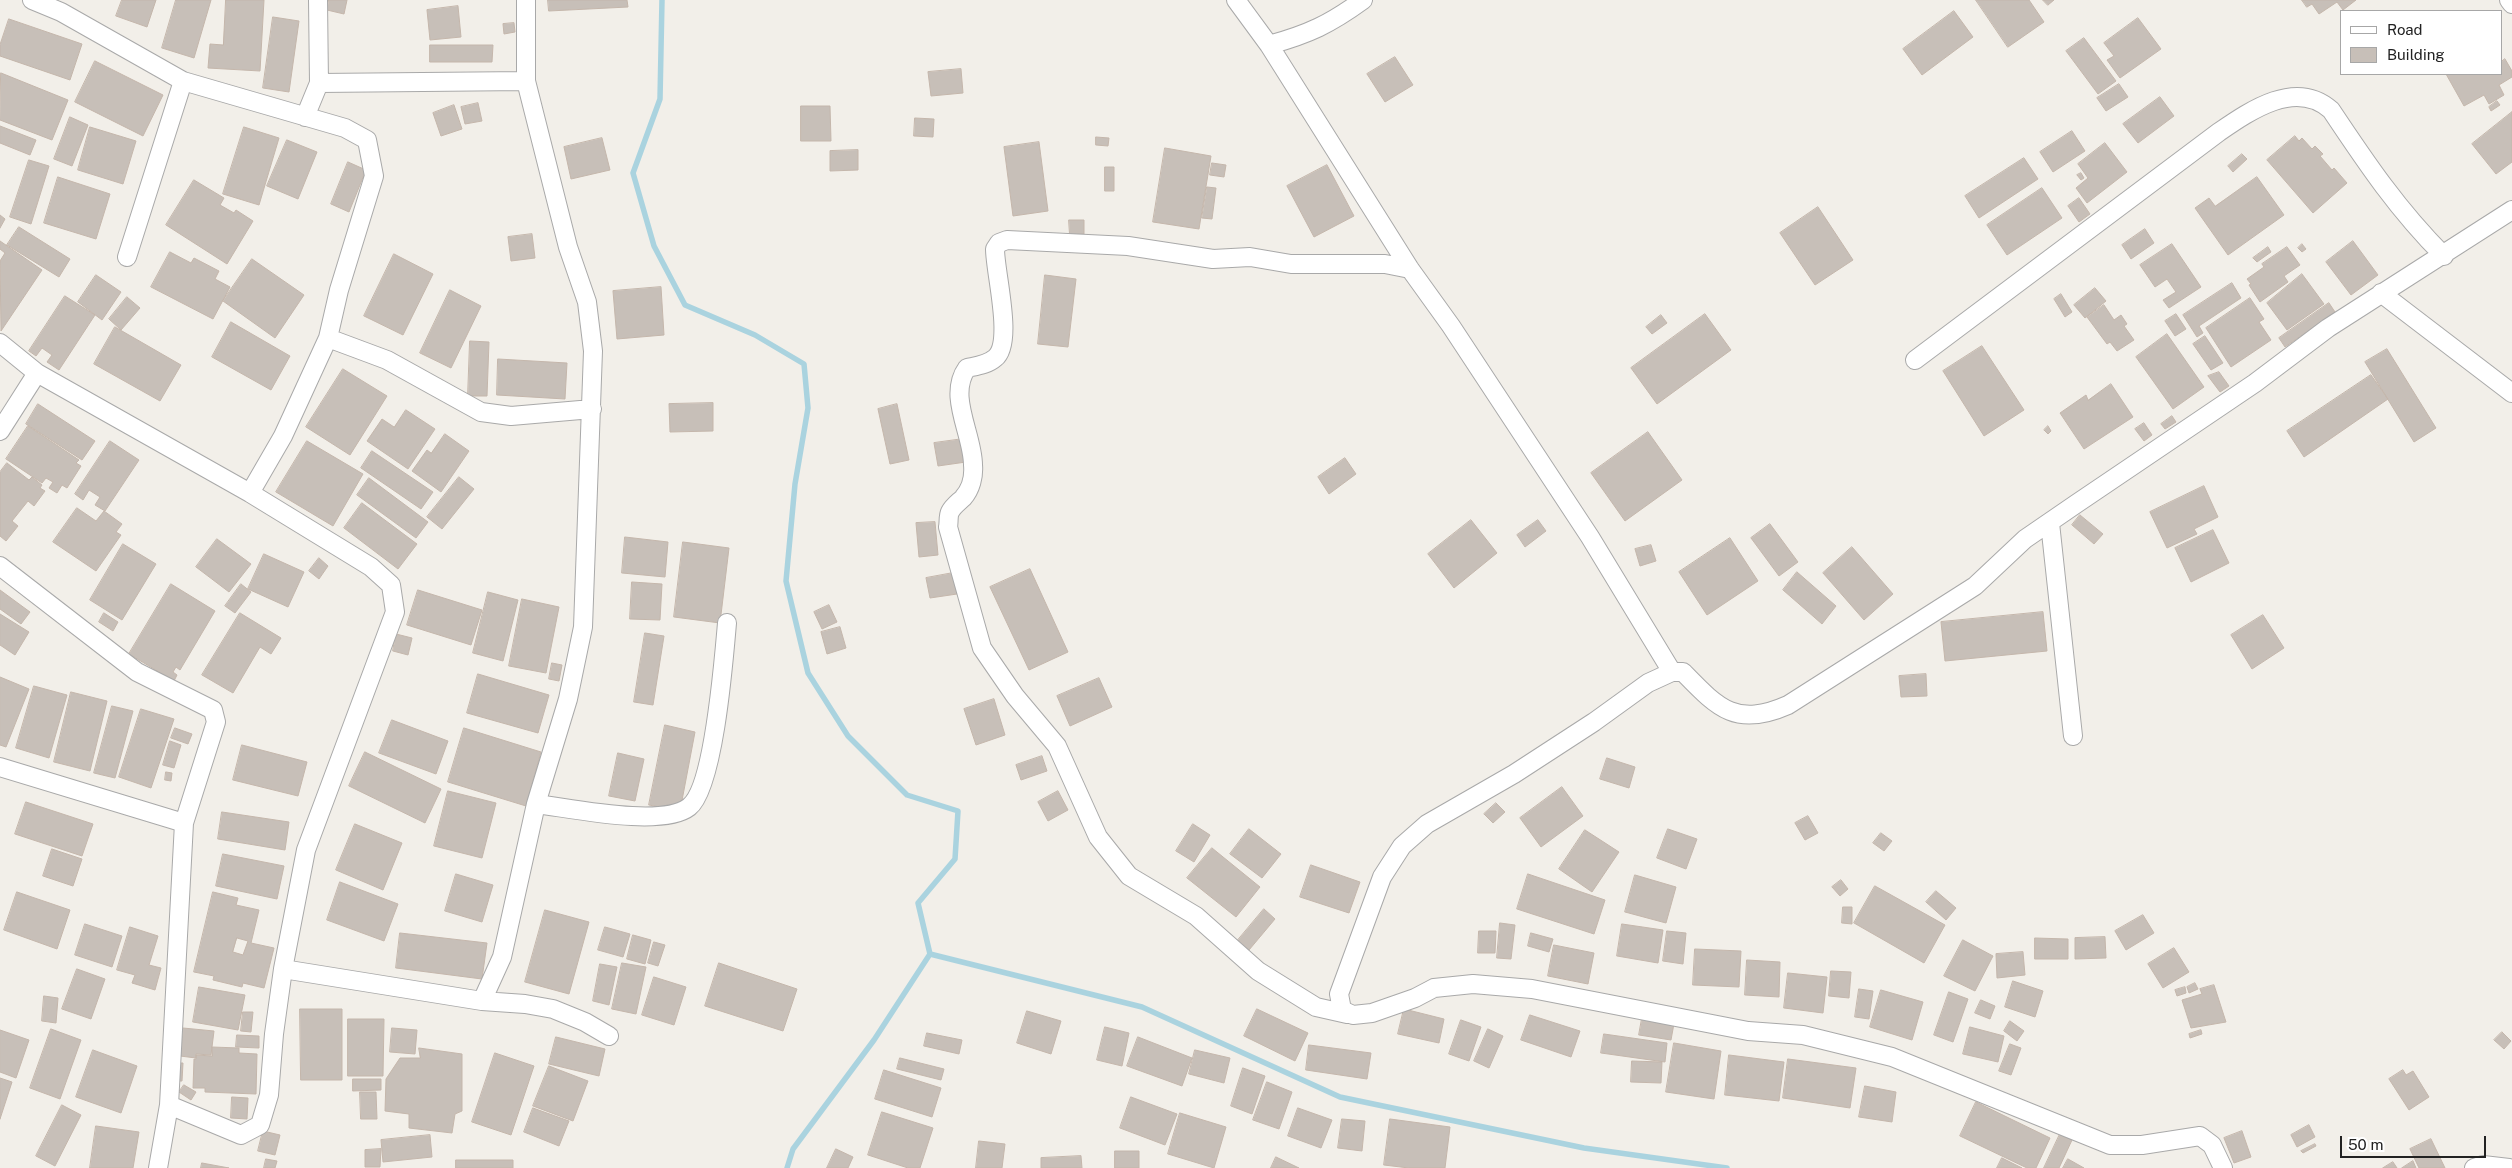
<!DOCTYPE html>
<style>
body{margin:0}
#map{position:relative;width:2512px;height:1168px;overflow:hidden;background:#f2efe9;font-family:"Public Sans",sans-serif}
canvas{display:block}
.legend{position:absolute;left:2340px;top:10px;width:162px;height:65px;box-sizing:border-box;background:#fff;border:1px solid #a7a7a7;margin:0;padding:6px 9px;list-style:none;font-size:15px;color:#222}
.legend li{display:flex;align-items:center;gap:10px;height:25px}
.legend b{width:25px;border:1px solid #a7a7a7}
.scale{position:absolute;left:2340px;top:1136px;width:146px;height:22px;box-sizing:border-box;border:2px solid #222;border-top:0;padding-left:6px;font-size:15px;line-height:18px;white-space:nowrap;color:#222;-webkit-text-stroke:4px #fff;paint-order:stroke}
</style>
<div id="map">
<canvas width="2512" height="1168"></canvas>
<ul class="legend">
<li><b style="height:6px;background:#fff"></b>Road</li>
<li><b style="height:14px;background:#c7bfb8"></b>Building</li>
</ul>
<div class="scale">50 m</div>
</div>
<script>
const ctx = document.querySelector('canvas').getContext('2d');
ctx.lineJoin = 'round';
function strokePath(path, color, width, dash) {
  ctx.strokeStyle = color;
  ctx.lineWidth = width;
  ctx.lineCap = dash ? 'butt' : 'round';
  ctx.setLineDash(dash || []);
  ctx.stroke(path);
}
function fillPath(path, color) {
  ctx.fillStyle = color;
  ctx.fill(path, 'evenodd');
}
strokePath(new Path2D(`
 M662,0L660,99L633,173L654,246L685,305L755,335L804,364L808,408L795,484L786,581L808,673L848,736L907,795L958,811L955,859L918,903L930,954L874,1040L793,1149L787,1168
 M930,954L1142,1007L1340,1097L1584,1148L1727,1168`), '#aad3df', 5.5);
const building = new Path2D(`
 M122,0H156L147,27L116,16Z
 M176,0H211L194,58L162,48Z
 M226,0H264L260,71L208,68L210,44L223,45Z
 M329,0H347L344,14L327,10Z
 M548,0H627L628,7L549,11Z
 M1976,0H2029L2044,22L2008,47Z
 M2043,0H2054L2048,5Z
 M2302,0H2356L2343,10L2337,2L2319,14L2312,4L2307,7Z
 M458,6L461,37L430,40L427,10Z
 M1954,11L1973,37L1922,75L1903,49Z
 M273,17L299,21L289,92L263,88Z
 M2138,18L2161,49L2120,78L2107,60L2114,56L2104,43Z
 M9,19L82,44L70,80L0,56V45Z
 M514,23L515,32L504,34L503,24Z
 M2084,38L2116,81L2098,94L2066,51Z
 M430,45H493L492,62H430Z
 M1395,57L1413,85L1385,102L1367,74Z
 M2505,59L2512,71V77L2499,85L2504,95L2489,104L2484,95L2464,106L2446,74H2501V62Z
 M95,61L163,95L143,136L75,102Z
 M961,69L963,93L931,96L928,72Z
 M1,73L68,100L52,140L0,120Z
 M2119,84L2128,97L2106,111L2097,98Z
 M2160,97L2174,116L2138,143L2123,124Z
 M2497,101L2500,105L2491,111L2489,107Z
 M478,103L482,121L465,124L461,107Z
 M454,105L462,129L441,136L433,113Z
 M801,106H830L831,141H801Z
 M2512,112V162L2496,174L2472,144Z
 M70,117L88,125L72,166L54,159Z
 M915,118L934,119L933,137L914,136Z
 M0,126L36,140L30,155L0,143Z
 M90,127L136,141L123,184L78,170Z
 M244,127L279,138L259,205L223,194Z
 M2072,131L2085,151L2053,172L2040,152Z
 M2295,136L2299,141L2302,138L2312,149L2315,146L2323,154L2320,156L2332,170L2334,168L2347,183L2313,213L2267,160Z
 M1096,137L1109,138L1108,146L1096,145Z
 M602,138L610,170L571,179L564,147Z
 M287,140L317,152L298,199L267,186Z
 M1039,142L1048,211L1013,216L1004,147Z
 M2105,143L2127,172L2087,203L2076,188L2088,178L2078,164Z
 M1165,148L1211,156L1199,229L1153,222Z
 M858,150V170L830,171V151Z
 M2242,154L2247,159L2233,172L2228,166Z
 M2024,158L2038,179L1979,218L1965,196Z
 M29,160L49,166L31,224L10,217Z
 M348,162L366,170L349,212L331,204Z
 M1212,163L1226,165L1224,177L1210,175Z
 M1327,165L1354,216L1314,237L1287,186Z
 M1105,167H1114V191H1105Z
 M2081,173L2084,178L2081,180L2077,175Z
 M58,177L110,194L96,239L44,223Z
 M2257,177L2284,215L2228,255L2195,208L2209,198L2215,206Z
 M194,180L224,198L220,205L234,213L236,210L253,221L227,264L166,225Z
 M1207,187L1216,188L1212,219L1202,218Z
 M2042,188L2062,218L2007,255L1987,225Z
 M2079,198L2090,214L2079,222L2068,206Z
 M1818,207L1853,260L1815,285L1780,233Z
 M0,215L5,219L0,228Z
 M1069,220H1084V234L1070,235Z
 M19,227L70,259L59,277L7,245Z
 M2145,229L2154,243L2131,259L2122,245Z
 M532,234L535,258L511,261L508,237Z
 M0,241L42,270L1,331L0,261L5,253L0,249Z
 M2353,241L2378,275L2351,295L2326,262Z
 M2172,244L2201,287L2169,308L2163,300L2176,292L2167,279L2155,287L2140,265Z
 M2302,244L2306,249L2302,252L2298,248Z
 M2268,247L2271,252L2257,262L2253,258Z
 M2287,247L2300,265L2284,276L2288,282L2260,302L2249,285L2251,284L2247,279L2264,267L2262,264Z
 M170,252L191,263L194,258L219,271L215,279L230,287L213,319L151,287Z
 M394,254L433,274L403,335L364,316Z
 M252,259L304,295L275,338L223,301Z
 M2302,274L2324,304L2287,330L2267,303Z
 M96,275L121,292L102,320L78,302Z
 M1045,275L1076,279L1068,347L1038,344Z
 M2232,283L2241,298L2199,326L2203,333L2197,337L2183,315Z
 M661,287L664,335L617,339L613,291Z
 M2095,288L2106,301L2085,318L2074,305Z
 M450,290L481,306L451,368L420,353Z
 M2061,294L2072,312L2065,317L2054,299Z
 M65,296L95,315L59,370L47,362L52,355L42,348L36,356L29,351Z
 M127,297L140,308L121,330L109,319Z
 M2250,298L2264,319L2259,322L2271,340L2231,367L2206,328Z
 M2329,303L2335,312L2285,347L2279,338Z
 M2104,305L2114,320L2121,315L2127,324L2124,326L2134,340L2117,351L2110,342L2107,344L2087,317Z
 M1705,314L1731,350L1657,404L1631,368Z
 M2176,314L2186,329L2175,336L2165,321Z
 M1661,315L1667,323L1652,334L1646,327Z
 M231,322L290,356L271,390L212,357Z
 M115,327L181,365L160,401L94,364Z
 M2167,334L2204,387L2173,409L2136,357Z
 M2205,336L2223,363L2211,370L2193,344Z
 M470,341L489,342L487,396H468Z
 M1982,346L2024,410L1984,436L1943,371Z
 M2387,349L2436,428L2414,442L2365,362Z
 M498,359L567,363L565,399L497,395Z
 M343,369L387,396L350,455L306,427Z
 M2219,372L2229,386L2220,392L2208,376Z
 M2371,375L2388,399L2304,457L2287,431Z
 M2111,384L2133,417L2084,449L2060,413L2086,395L2088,400Z
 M713,403V431L670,432L669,404Z
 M38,404L95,441L82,460L26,424Z
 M897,404L909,460L890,464L878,409Z
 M406,410L435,429L408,469L367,441L382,419L394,427Z
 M2172,416L2176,422L2165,429L2161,424Z
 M2144,423L2152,435L2144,441L2135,429Z
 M28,426L79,460L76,463L81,466L67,488L62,485L57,493L49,488L53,482L46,478L42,483L6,459Z
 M2048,426L2051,431L2048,434L2044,430Z
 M1648,432L1682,480L1625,521L1591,473Z
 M445,434L469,451L441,492L412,471L427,450L431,453Z
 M963,439L966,462L938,466L934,443Z
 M110,441L139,460L105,511L95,505L100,497L89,490L83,500L75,494Z
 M307,441L363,474L333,526L276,492Z
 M372,451L433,492L421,509L361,468Z
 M1345,458L1356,474L1329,494L1318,477Z
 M7,463L29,480L32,477L42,485L40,488L45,491L34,506L28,501L12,521L18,526L6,541L0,536V472Z
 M459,477L474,489L442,529L427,517Z
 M369,478L428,522L416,538L357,495Z
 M2204,486L2218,517L2194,529L2197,534L2167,548L2150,512Z
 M362,503L417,544L398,569L344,528Z
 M77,508L96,521L104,511L122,524L116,532L121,535L96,571L53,542Z
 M2080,515L2103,534L2094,544L2072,525Z
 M1471,520L1497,553L1454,588L1428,554Z
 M1538,520L1546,531L1525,547L1517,535Z
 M935,522L938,555L919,557L916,523Z
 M1770,524L1798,562L1779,576L1751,538Z
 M2213,530L2229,563L2191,582L2175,548Z
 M625,537L668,542L665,577L622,573Z
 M1730,538L1758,581L1707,615L1679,572Z
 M217,539L251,564L229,592L196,567Z
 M683,542L729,548L720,623L674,617Z
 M123,544L156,564L122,620L90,600Z
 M1651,545L1656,561L1640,566L1635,549Z
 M1852,547L1893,594L1864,620L1823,573Z
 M264,554L304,572L288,607L248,589Z
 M319,558L328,566L319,579L309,571Z
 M1030,569L1068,652L1029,670L990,587Z
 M1797,572L1836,606L1822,624L1783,590Z
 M953,573L957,594L930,598L926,578Z
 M632,582L662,584L660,620L630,619Z
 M171,584L215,611L180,670L176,667L173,672L177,675L174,681L129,654Z
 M241,584L251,592L235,613L225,606Z
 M0,590L30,612L21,624L0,609Z
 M418,590L482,610L471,645L407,625Z
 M488,592L518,600L503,661L473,653Z
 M522,599L559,607L546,673L509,666Z
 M829,605L837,622L822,629L814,612Z
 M2043,612L2047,651L1945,661L1941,622Z
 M104,613L118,622L113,631L99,622Z
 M240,613L281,638L271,654L260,647L233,693L202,675Z
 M0,614L29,632L15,655L0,645Z
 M2263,615L2284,648L2252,669L2231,635Z
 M840,627L846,648L827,654L821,632Z
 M645,633L664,636L653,705L634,702Z
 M396,634L412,638L408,655L393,651Z
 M552,663L562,665L559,681L549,679Z
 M478,674L549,695L538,733L467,713Z
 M1926,674L1927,696L1901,697L1899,676Z
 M0,677L29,689L6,747L0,745Z
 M1099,678L1112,707L1070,726L1057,696Z
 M34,686L67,695L49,758L16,748Z
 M71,692L107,701L90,771L54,762Z
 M994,699L1005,735L976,745L964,709Z
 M112,706L133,711L115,778L94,773Z
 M141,709L174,719L151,788L119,777Z
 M392,720L448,741L436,774L379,753Z
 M665,725L695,732L680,811L649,805Z
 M175,728L192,734L188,744L171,738Z
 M464,728L541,752L526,806L448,782Z
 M170,741L181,745L174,768L163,765Z
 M242,745L307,762L298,796L233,780Z
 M365,752L441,789L425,823L349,786Z
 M618,753L644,759L635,801L609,796Z
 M1042,756L1047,771L1021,780L1016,765Z
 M1607,758L1635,767L1629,788L1600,779Z
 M166,772L172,773L171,781L165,780Z
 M1562,787L1583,816L1541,847L1520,818Z
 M448,791L496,803L482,858L434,846Z
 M1058,791L1068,810L1048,821L1038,802Z
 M26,802L93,824L82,856L15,834Z
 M1496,803L1505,812L1493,823L1484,814Z
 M222,812L289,822L285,850L218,839Z
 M1808,816L1818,833L1805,840L1795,823Z
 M355,824L402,843L383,890L336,870Z
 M1193,824L1210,835L1194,862L1176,851Z
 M1249,829L1281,854L1262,878L1230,854Z
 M1668,829L1697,839L1686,869L1657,858Z
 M1585,830L1619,852L1592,892L1559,869Z
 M1881,833L1892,841L1884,851L1873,843Z
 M1212,848L1260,887L1236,917L1187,878Z
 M52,849L82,859L73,886L43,876Z
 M223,854L284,866L277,899L216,886Z
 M1311,865L1360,882L1349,913L1300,897Z
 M456,874L493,885L482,922L445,911Z
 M1528,874L1605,900L1594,934L1517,909Z
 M1635,875L1676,887L1666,923L1625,912Z
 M1841,880L1848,889L1840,896L1832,887Z
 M340,882L398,904L384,941L327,920Z
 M1875,886L1945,925L1924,963L1854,923Z
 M1936,891L1956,908L1946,920L1926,902Z
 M17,892L70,910L57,949L4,930Z
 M213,892L238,898L236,905L259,910L251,943L274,948L264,988L243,983L242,987L213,980L214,976L194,972ZM237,938L248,941L243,955L233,952Z
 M1843,907H1852V924L1842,923Z
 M1264,909L1275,919L1249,950L1238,940Z
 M545,910L589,922L569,994L525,982Z
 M2143,915L2154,933L2126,950L2115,931Z
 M1500,923L1515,925L1511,959L1497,958Z
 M85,924L122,936L112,967L75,955Z
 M1622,924L1663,930L1658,963L1617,956Z
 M130,927L158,936L149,965L161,968L155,990L132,983L135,975L117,970Z
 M605,927L630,934L623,957L598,950Z
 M1479,931H1496L1495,953H1478Z
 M1667,931L1686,933L1683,964L1663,961Z
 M400,933L487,943L482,979L396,968Z
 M1531,933L1553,939L1549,952L1528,946Z
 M633,935L651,940L645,964L627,959Z
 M2105,937L2106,958L2075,959V938Z
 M2035,938L2068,939V959H2035Z
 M1963,940L1993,956L1975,991L1944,976Z
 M654,942L665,945L658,966L648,963Z
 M1554,945L1594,953L1588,984L1548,976Z
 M2174,948L2189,972L2163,988L2148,964Z
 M1695,949L1741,951L1739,987L1693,985Z
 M2023,952L2025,975L1997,978L1996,954Z
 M1747,960L1780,962L1779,997L1745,995Z
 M622,963L646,967L636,1014L612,1009Z
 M719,963L797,989L783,1031L705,1006Z
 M600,964L617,967L609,1005L593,1001Z
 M77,969L105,979L91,1019L62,1009Z
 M1831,971L1851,972L1849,998L1829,996Z
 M1788,973L1827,977L1823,1013L1784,1008Z
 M654,977L686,987L674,1025L642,1015Z
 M2013,981L2043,991L2035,1017L2005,1007Z
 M2195,983L2198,989L2189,993L2187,987Z
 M2214,985L2226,1022L2191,1028L2182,1000L2202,994L2200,989Z
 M199,987L245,995L238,1030L193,1022Z
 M2185,987L2186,993L2177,996L2175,990Z
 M1859,989L1873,991L1869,1019L1855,1017Z
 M1881,990L1923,1002L1912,1040L1870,1027Z
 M1949,992L1968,999L1953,1042L1934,1035Z
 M44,996L58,998L56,1023L42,1021Z
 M1981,1000L1995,1006L1990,1019L1975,1013Z
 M300,1009H342V1080H301Z
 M1257,1009L1308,1033L1295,1061L1244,1036Z
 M1404,1009L1444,1019L1439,1043L1398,1034Z
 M1027,1011L1061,1021L1051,1054L1017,1043Z
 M243,1012H253L251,1032L241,1031Z
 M1643,1013L1675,1018L1671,1040L1639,1035Z
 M1530,1015L1580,1031L1571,1057L1521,1040Z
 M348,1019H384L383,1076H348Z
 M1461,1020L1481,1027L1469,1061L1449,1054Z
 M2010,1021L2024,1031L2017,1041L2004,1031Z
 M1105,1027L1129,1033L1122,1066L1097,1060Z
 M1970,1027L2004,1036L1998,1062L1963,1054Z
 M183,1028L214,1031L211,1055L196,1054V1058L180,1056Z
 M392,1028L417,1030L415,1054L390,1052Z
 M51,1029L81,1040L60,1099L30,1088Z
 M1488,1029L1503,1036L1489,1068L1474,1061Z
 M0,1030L29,1040L16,1078L0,1072Z
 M2201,1030L2202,1034L2190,1038L2189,1034Z
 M2502,1032L2511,1041L2504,1049L2494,1040Z
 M927,1033L962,1040L959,1054L924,1046Z
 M1604,1034L1667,1043L1665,1062L1601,1053Z
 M237,1035L259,1036V1048L236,1047Z
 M556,1037L605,1049L599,1076L549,1064Z
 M1138,1037L1192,1058L1182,1086L1127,1066Z
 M1674,1043L1721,1051L1714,1099L1666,1092Z
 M2010,1044L2021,1048L2011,1075L1999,1071Z
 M1309,1045L1371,1053L1367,1079L1306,1070Z
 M212,1047L239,1048V1053L257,1054L256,1094L205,1092V1088H193L194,1059H196V1055L212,1056Z
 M419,1048L462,1054V1111L455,1114L452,1133L409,1128V1114L385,1111L386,1079L400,1058H420Z
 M93,1050L137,1066L121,1113L76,1097Z
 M1195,1050L1230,1058L1224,1083L1189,1074Z
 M495,1053L534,1066L511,1135L472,1122Z
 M1729,1055L1784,1062L1779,1101L1725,1095Z
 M900,1058L944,1069L941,1080L897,1069Z
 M1788,1059L1856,1068L1850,1108L1783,1098Z
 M1632,1061L1662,1062L1661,1083L1631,1082Z
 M174,1063H183L182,1081H174Z
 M549,1066L588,1081L573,1121L533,1106Z
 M1243,1068L1265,1076L1252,1114L1231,1106Z
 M884,1070L941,1088L932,1117L875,1099Z
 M2403,1070L2406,1075L2413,1071L2429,1097L2409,1110L2389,1079Z
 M0,1078L12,1082L0,1119Z
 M353,1079H381V1090L353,1091Z
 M1267,1082L1292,1092L1279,1129L1253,1120Z
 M184,1085L196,1092L191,1100L179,1092Z
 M1865,1086L1896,1092L1892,1122L1859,1117Z
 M360,1092H376L377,1119H361Z
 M232,1097L248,1098L247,1119L231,1118Z
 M1131,1097L1177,1114L1165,1145L1120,1128Z
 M1976,1102L2050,1138L2036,1168H2027L1960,1136Z
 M62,1105L81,1115L55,1166L36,1156Z
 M533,1108L569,1121L559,1146L524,1132Z
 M1298,1108L1332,1120L1321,1148L1288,1136Z
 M882,1112L933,1128L920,1168H908L868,1155Z
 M1180,1113L1226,1127L1214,1168L1168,1154Z
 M1342,1119L1365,1121L1362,1151L1338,1148Z
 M1390,1119L1450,1127L1445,1168H1409L1384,1165Z
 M2309,1125L2315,1137L2297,1147L2291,1135Z
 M96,1126L139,1132L133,1168H90Z
 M263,1131L280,1135L275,1155L258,1151Z
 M2242,1131L2251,1157L2234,1163L2224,1138Z
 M2060,1134L2072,1140L2059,1168H2044Z
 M430,1135L432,1157L383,1162L381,1140Z
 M2431,1139L2445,1168H2419L2410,1149Z
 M979,1141L1005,1144L1002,1168H976Z
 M2315,1144L2316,1146L2303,1153L2301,1151Z
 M381,1149L380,1167H365V1150Z
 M836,1149L853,1157L848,1168H827Z
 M1115,1151H1139V1168H1115Z
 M1081,1156L1082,1168H1041V1158Z
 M1276,1157L1299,1168H1271Z
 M2002,1158L2022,1168H1997Z
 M266,1159L277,1161L275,1168H264Z
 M2068,1159L2084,1168H2063Z
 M456,1160H513V1168H456Z
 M2413,1161L2416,1168H2402Z
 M2393,1162L2397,1168H2383Z
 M202,1163L229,1168H201Z`);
fillPath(building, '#c7bfb8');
strokePath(building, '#c4b6ab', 1);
const street = new Path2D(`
 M32,0L61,12L183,81L345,128L367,140L374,176L339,290L328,338L283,436L250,493
 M1236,0L1269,45L1410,269L1451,326L1590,537L1672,672H1683C1718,708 1736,728 1788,705L1975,586L2025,539L2076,504L2255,383L2328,328L2512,210
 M2509,0L2512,4
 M1269,45C1309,34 1330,24 1363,0
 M319,83L526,81V0
 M305,117L319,83L318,0
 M127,257L183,81
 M2381,293L2512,393
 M328,338L387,360L481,412L511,416L592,409
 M0,343L37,373L250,493L371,567L391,585L395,612L306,850L283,969L274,1034L269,1095L260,1125L241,1135L169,1105
 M1915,360L2219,132C2251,110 2296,79 2331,110C2367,164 2398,210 2444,256
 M0,431L37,373
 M2050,523L2073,736
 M0,566L137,672L213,710L216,722L184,823L169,1105L158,1168
 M1672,672L1648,683L1594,722L1514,774L1427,824L1402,846L1382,877L1339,994L1342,1010L1353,1015L1372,1013L1415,998L1434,988L1473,984L1532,989L1748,1031L1803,1035L1892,1057L2110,1145H2142L2200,1136L2212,1145L2223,1168
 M0,767L184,823
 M536,804C570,808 662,828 689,807C714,788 724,657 727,623
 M283,969L482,1001L525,1004L553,1009L585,1022L609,1036
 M482,1001L502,957L536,804L568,699L583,627L593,351L587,302L568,247L526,81
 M1347,1014L1316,1007L1258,971L1196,916L1129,876L1098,837L1057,746L1015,696L982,648L948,527C949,523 948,516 950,512C953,506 959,502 963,498C971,489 974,476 973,465C973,434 947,396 967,368C976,366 987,365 995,358C1014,343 995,273 995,249L999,243L1007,240L1128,246L1213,259L1250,257L1291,264H1385L1410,269
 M2474,1168L2483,1165L2509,1168`);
strokePath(street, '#a9a9a9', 20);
strokePath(street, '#fff', 18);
</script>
